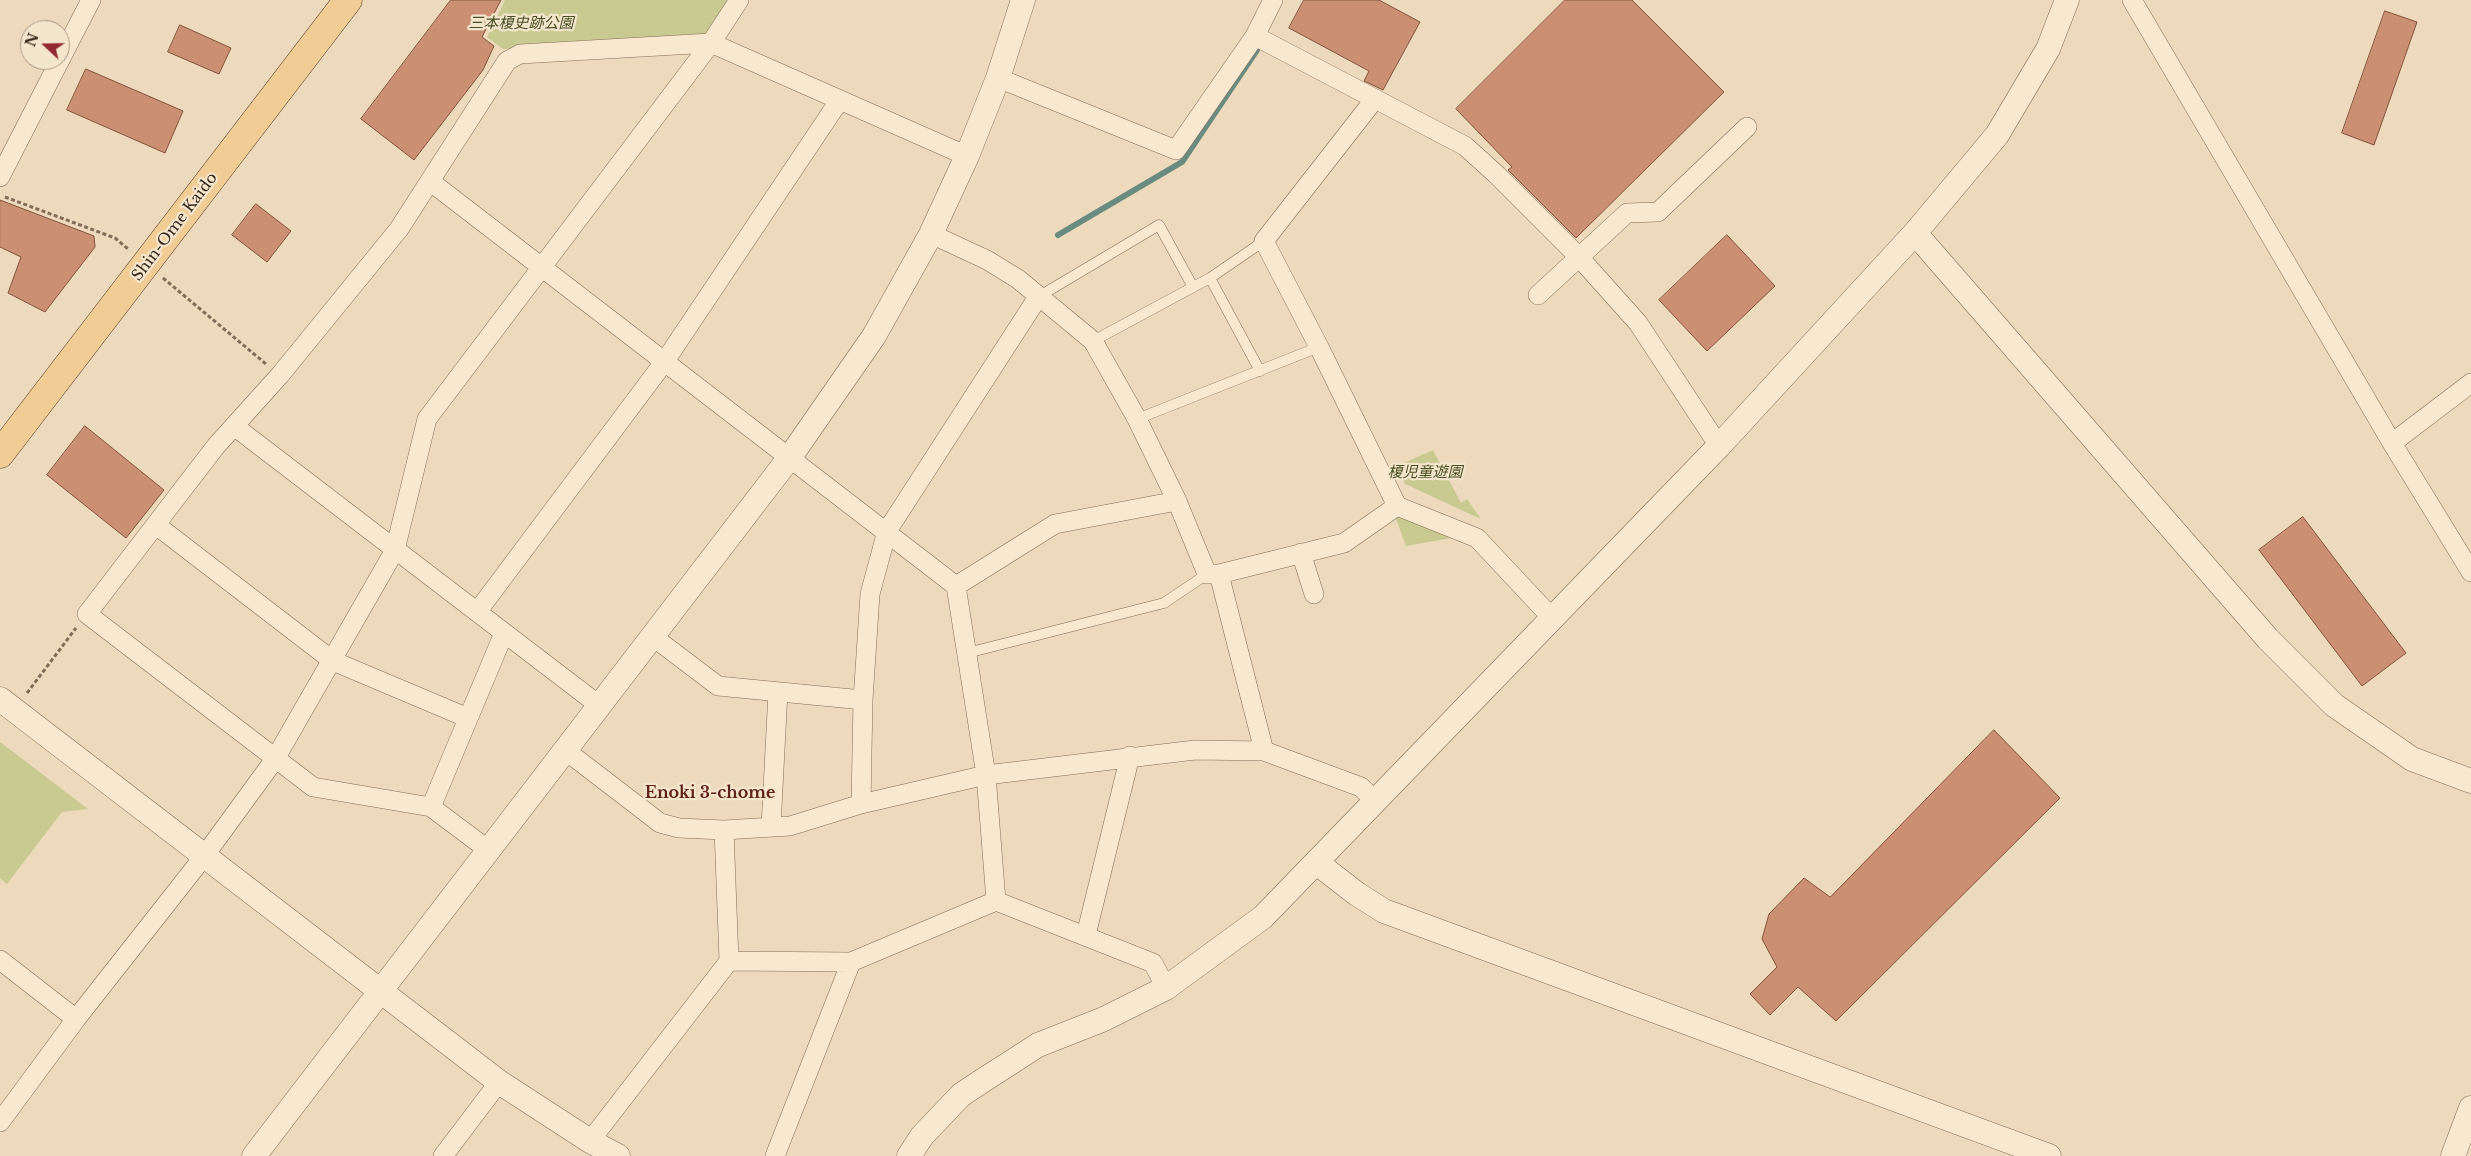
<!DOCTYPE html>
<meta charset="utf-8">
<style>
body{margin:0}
#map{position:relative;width:2471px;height:1156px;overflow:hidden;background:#eddabd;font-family:"Libre Baskerville",serif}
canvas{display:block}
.north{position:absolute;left:20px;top:20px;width:50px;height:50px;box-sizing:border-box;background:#f4e5cd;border:1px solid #a79886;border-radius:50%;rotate:291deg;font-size:14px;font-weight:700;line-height:20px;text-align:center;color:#34251b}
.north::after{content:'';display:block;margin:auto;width:18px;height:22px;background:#922832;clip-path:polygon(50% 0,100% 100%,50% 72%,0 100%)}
</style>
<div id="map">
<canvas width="2471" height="1156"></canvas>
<div class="north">N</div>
</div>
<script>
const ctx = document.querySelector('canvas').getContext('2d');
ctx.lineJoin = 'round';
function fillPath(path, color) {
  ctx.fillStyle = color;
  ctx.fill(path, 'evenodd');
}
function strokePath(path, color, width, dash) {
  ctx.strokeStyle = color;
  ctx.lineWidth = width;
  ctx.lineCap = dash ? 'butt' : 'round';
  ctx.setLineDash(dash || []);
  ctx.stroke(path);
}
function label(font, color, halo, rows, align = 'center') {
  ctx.font = font + ' "Libre Baskerville","Noto Sans JP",serif';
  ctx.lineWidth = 4.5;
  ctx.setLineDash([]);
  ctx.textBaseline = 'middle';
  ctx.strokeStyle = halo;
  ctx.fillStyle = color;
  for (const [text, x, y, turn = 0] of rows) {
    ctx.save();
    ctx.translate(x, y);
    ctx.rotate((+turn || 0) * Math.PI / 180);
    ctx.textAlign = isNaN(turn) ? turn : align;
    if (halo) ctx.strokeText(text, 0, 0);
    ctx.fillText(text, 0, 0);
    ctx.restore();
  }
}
fillPath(new Path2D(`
 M505,0H728L708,36L698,41L503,49L487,37Z
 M1433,450L1461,503L1467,499L1481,519L1405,484L1397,466Z
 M1395,516L1408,517L1457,537L1406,546Z
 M0,742L88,809L62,812L7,884L0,878Z`), '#c9ca92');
strokePath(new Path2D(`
 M1058,235L1182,162L1257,50`), '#698b80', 6);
const building = new Path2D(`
 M451,0H501L482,37L494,46L483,70L414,160L361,119Z
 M1304,0H1379L1420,22L1383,90L1364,81L1369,71L1289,28Z
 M1565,0H1632L1724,92L1576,238L1508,170L1512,167L1456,109Z
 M2385,11L2417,22L2374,145L2342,133Z
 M180,25L231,48L219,74L168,52Z
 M86,69L183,111L165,153L67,110Z
 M0,200L94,236L95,247L45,312L8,293L21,257L0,247Z
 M256,204L291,231L267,262L232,235Z
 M1727,235L1775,286L1707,351L1659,300Z
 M85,426L164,490L126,538L47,475Z
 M2303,517L2406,653L2362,686L2259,550Z
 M1994,730L2060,798L1836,1021L1798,987L1770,1015L1750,994L1777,967L1762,939L1769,914L1804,878L1830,897Z`);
fillPath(building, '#cb9073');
strokePath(building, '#83523d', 1);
const service = new Path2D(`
 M1210,278L1260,371
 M1038,297L1159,225L1193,287
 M1093,341L1210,278L1264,241
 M1137,419L1319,347
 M967,653L1164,603L1207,574`);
const minor = new Path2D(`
 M2132,0L2392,443L2471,572
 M1255,36L1465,146L1497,175L1578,256L1638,323L1719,446
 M60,60L91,0
 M998,78L1176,150L1255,36L1273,0
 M1374,100L1264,241L1319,347L1397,506L1477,538L1552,618
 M0,177L60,60
 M431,182L956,586L986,775L996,901L1153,963L1166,988
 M931,234L987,260L1018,279L1093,341L1137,419L1177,501L1207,574H1219L1264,751
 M1538,295L1627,213L1658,212L1747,127
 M234,426L600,706
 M2392,443L2471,383
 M156,525L333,661L468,718
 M1301,553L1314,594
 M1219,574L1344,543L1397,506
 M956,586L1055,524L1177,501
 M477,612L665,361L839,101
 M652,636L718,686L863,700
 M565,750L660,823L679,828L724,830L790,826L861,804L986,775L1195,750L1264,751L1361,787L1375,801
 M861,804L863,700L870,594L887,531L1038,297
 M431,807L504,633
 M771,827L778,692
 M724,830L729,961L851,962L996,901
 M487,849L431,807L313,787L87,614L216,446L280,375L399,229L507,61L520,54L711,43L967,156
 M1086,935L1130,756
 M0,960L76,1019
 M0,1122L76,1019L205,855L275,759L395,550L427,419L711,43L739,0
 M590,1141L729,961
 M443,1156L499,1082
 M775,1156L851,962`);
const tertiary = new Path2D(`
 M1915,233L2268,639L2334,705L2412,759L2471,781
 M0,699L499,1082L590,1141L618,1156
 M1317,863L1357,894L1384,911L2049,1156
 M254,1156L790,457L874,336L931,234L967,156L998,78L1023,0
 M909,1156L922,1136L961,1095L979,1083L1038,1045L1104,1019L1166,988L1263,917L1719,446L1915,233L1997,135L2048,49L2067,0
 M2453,1156L2471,1108`);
const primary = new Path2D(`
 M0,454L348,0`);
strokePath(service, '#846b57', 11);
strokePath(minor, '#846b57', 20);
strokePath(tertiary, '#846b57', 25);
strokePath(primary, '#523a2b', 29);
strokePath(new Path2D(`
 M5,197L115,238L128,249
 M163,278L266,364
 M27,693L76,628`), '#846b57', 3, [4, 2.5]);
strokePath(service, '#f8e8d0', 10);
strokePath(minor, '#f8e8d0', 19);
strokePath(tertiary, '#f8e8d0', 24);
strokePath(primary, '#f1cc94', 28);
label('italic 15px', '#495022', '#f4e5cd', [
 ["三本榎史跡公園",521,24],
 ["榎児童遊園",1425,473]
]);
label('15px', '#34251b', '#f4e5cd', [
 ["Shin-Ome Kaido",175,227,-53]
]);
label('bold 16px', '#60231b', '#f4e5cd', [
 ["Enoki 3-chome",710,793]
]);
</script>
